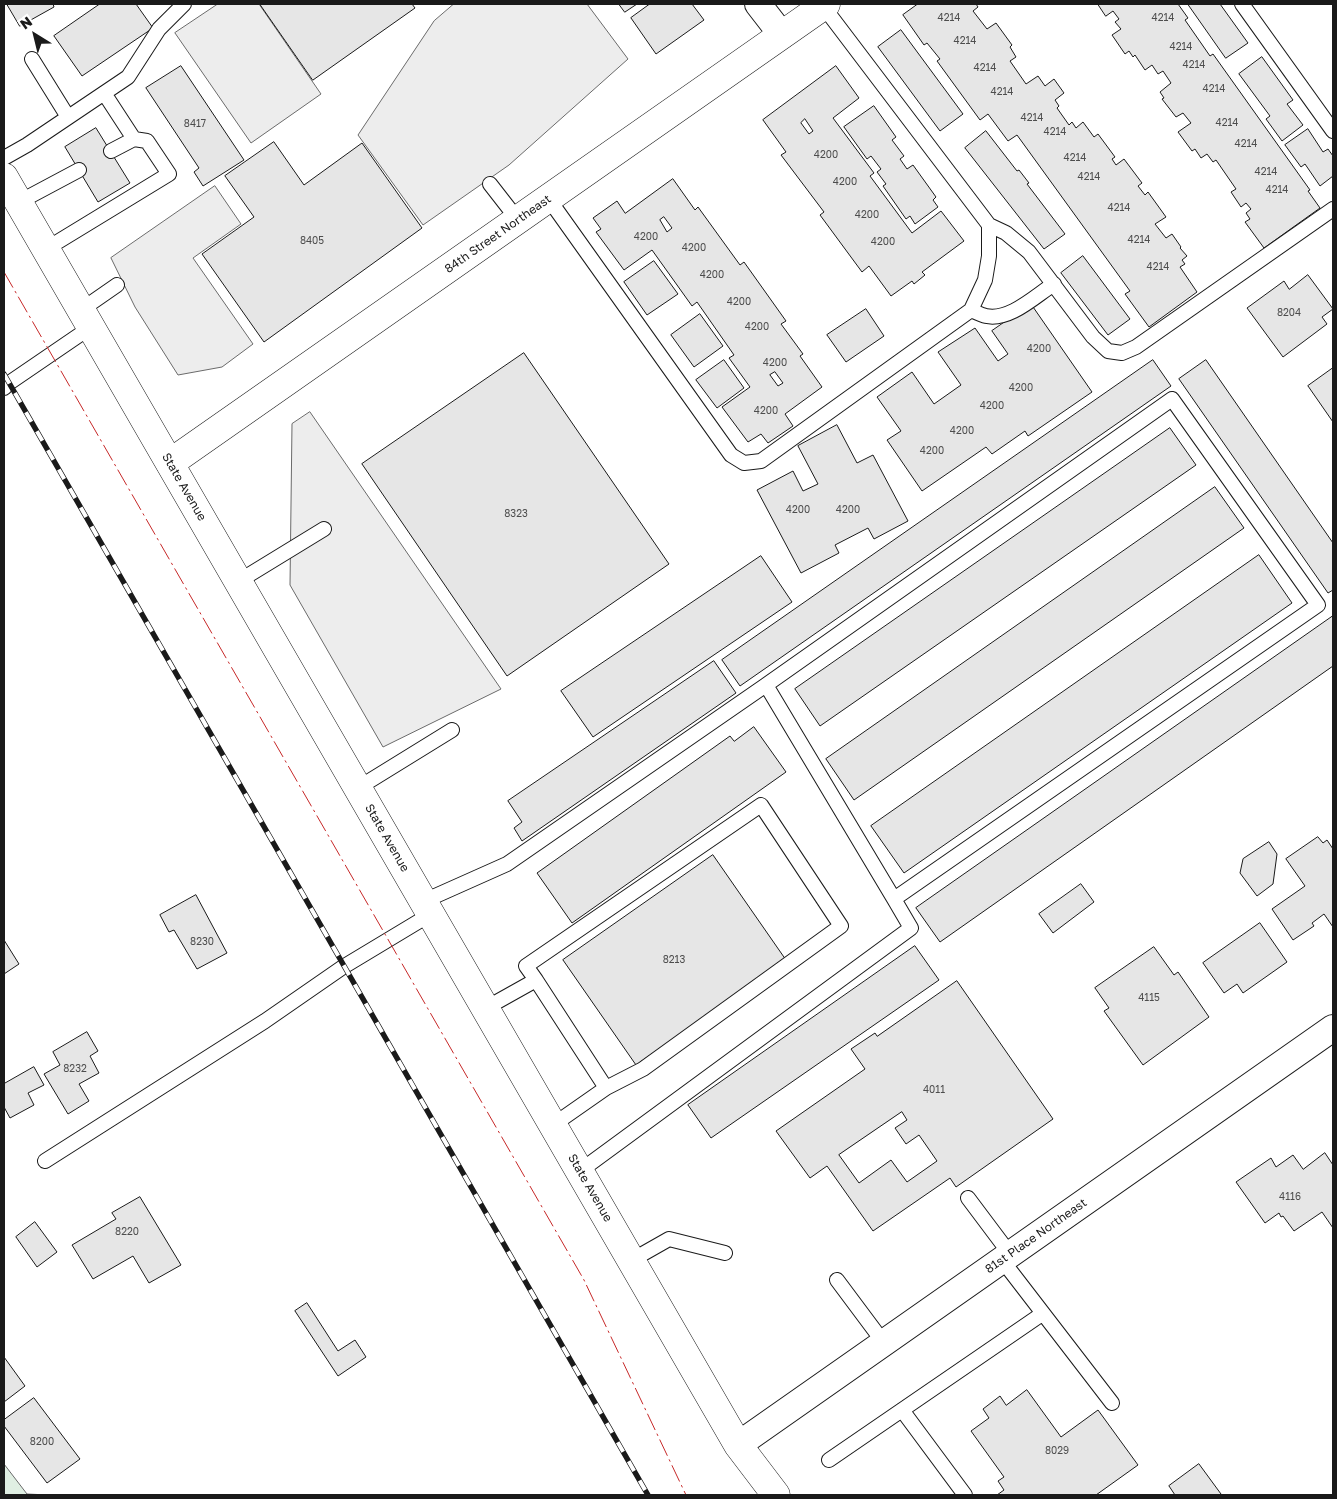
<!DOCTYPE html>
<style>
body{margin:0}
#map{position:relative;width:1337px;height:1499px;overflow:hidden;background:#fff;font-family:"Golos Text",sans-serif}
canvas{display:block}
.frame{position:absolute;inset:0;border:5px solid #1a1a1a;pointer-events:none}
.north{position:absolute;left:10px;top:10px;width:50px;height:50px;-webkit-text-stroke:4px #fff;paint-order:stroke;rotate:324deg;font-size:14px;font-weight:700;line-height:20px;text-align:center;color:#1a1a1a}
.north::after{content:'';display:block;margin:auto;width:18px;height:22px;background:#1a1a1a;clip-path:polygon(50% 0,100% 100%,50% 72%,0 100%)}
</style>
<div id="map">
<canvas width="1337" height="1499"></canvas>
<div class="frame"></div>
<div class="north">N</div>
</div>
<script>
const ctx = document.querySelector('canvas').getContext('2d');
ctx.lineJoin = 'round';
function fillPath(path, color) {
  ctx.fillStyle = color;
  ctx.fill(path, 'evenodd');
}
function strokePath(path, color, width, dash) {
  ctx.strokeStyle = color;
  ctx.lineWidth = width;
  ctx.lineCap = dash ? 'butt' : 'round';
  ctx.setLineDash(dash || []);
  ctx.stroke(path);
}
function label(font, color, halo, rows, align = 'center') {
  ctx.font = font + ' "Golos Text",sans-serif';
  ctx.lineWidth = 4;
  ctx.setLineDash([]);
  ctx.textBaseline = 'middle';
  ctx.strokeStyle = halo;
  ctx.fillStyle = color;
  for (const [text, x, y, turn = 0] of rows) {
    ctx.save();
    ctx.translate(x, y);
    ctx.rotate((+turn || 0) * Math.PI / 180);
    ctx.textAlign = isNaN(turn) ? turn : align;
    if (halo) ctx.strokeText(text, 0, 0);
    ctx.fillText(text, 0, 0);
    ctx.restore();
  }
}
const green = new Path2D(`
 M4,1464L27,1494L48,1495H4Z`);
fillPath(green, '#e0efe3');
strokePath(green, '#6a6a6a', 1);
const parking = new Path2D(`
 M218,4H259L321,94L251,143L175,33Z
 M454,4H587L628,59L509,165L423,225L358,135L434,21Z
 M215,186L241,224L193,258L253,344L222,367L178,375L135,307L111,258Z
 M310,412L501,689L383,747L290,585L292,424Z`);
fillPath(parking, '#ededed');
strokePath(parking, '#6a6a6a', 1);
const building = new Path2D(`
 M7,4H53L54,7L20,26Z
 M100,4H136L153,28L82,76L54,36Z
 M260,4H412L415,8L313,80Z
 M619,4H637L625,12Z
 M650,4H692L704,20L656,54L631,18Z
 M918,4H976L978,7L973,11L987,29L996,23L1012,45L1010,47L1016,57L1010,61L1026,84L1038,76L1045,86L1054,79L1064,93L1055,100L1059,106L1057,108L1069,125L1072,122L1076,128L1083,122L1094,137L1098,134L1115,157L1112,159L1116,165L1124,159L1142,183L1138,186L1145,195L1148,192L1166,217L1155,224L1166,238L1172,234L1181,247L1180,248L1187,256L1182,260L1185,264L1180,267L1197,292L1149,327L1125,294L1130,291L1017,135L1008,141L988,114L980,120L937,61L940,59L927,43L924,45L903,15Z
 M1098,4H1178L1188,18L1185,20L1210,56L1213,54L1310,190L1308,191L1320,208L1264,248L1245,222L1250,219L1246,213L1251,209L1246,203L1241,207L1231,192L1236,189L1216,160L1213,162L1207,154L1201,158L1195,149L1192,151L1178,132L1191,123L1183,113L1176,117L1162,99L1164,98L1160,92L1171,83L1163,71L1158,74L1152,65L1145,70L1135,55L1133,57L1129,51L1125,54L1112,35L1121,29L1115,22L1119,19L1113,11L1106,16Z
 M1188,4H1220L1248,43L1226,58Z
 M901,30L963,114L940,131L878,47Z
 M1262,57L1293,100L1287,104L1303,125L1282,141L1266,119L1270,116L1239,74Z
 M181,66L244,160L203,186L194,172L199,168L146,88Z
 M836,66L859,98L833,118L874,173L870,176L912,233L941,211L964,241L922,272L925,275L914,284L912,281L891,296L869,266L862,272L820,215L824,212L781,155L786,152L763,120ZM805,119L813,131L809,134L801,123Z
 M874,106L896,137L892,140L904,156L900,159L907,169L913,165L936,197L933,200L938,207L915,224L910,216L906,219L883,186L886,184L877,172L881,169L871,156L867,159L844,127Z
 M96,128L130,183L98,202L65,147Z
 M1308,129L1323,152L1328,149L1333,156V176L1320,186L1305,164L1301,167L1285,145Z
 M986,131L1017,171L1019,170L1029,183L1027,184L1065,234L1044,249L965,148Z
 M274,142L304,185L362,143L422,228L264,342L202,254L254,217L225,176Z
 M673,179L695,210L698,207L740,265L744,262L786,321L781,324L803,354L800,356L822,387L785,414L793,426L768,443L761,434L748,442L722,407L750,387L729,358L734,355L697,302L692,306L652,250L624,270L596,232L601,229L593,218L617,201L625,213ZM664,217L672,228L667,232L660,220ZM775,372L783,383L778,386L770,375Z
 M1083,256L1130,319L1108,335L1061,273Z
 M654,261L678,294L647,315L624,282Z
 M1308,275L1333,309L1322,317L1327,324L1283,357L1247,308L1284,281L1289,289Z
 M1031,304L1092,392L1028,436L1025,431L992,454L986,447L922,491L887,440L901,431L877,397L912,372L934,404L961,385L938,352L975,328L998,361L1008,354L992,331Z
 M866,309L884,336L846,362L827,335Z
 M700,314L723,346L694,367L671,335Z
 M524,353L669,564L507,676L362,464Z
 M724,360L744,388L717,408L696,380Z
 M1153,360L1171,386L740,686L722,660Z
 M1206,360L1333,543V590L1328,593L1179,379Z
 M1333,368V422L1308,386Z
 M837,425L857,463L873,455L908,521L874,539L868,528L835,545L839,553L801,573L757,490L793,471L803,491L818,484L798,446Z
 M1170,428L1196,465L820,726L795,689Z
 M1215,487L1244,528L854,800L826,759Z
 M1259,555L1292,603L904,873L871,826Z
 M761,556L792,602L593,737L561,691Z
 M1333,616V666L940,942L916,908Z
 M714,661L736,693L522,841L514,828L522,822L508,801Z
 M754,727L786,772L572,923L537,873L730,736L734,741Z
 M1318,837L1323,843L1327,840L1333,849V927L1324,914L1312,923L1314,926L1293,940L1272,909L1305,886L1286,859Z
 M1269,842L1277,854L1273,884L1257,896L1240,873L1243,859Z
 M713,855L786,960L636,1065L563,960Z
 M1081,884L1094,902L1053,933L1039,914Z
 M196,895L227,953L197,969L174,930L169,932L160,915Z
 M1260,923L1287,962L1243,993L1237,984L1224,993L1203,963Z
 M4,940L19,964L4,974Z
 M915,946L939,980L711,1138L688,1105Z
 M1154,947L1174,975L1178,972L1209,1017L1143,1065L1104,1011L1109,1008L1095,988Z
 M957,981L1053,1119L956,1187L950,1178L873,1231L827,1166L810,1178L776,1131L865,1069L851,1049L875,1033L877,1036ZM902,1112L907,1120L895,1128L906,1144L919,1135L937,1161L907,1182L891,1160L859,1183L839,1155Z
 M87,1032L98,1051L90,1056L99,1073L79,1084L89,1101L68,1114L44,1074L60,1065L53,1052Z
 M34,1067L44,1085L28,1093L34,1105L10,1118L4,1107V1084Z
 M1325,1153L1333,1165V1228L1322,1212L1294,1231L1283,1216L1281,1217L1279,1213L1265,1223L1236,1182L1271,1158L1276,1167L1293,1155L1303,1169Z
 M140,1197L181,1265L149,1283L133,1256L93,1279L72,1245L116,1219L112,1213Z
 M35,1222L57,1252L37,1267L16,1237Z
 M307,1303L338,1351L355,1340L366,1357L338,1376L295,1311Z
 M4,1357L25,1386L4,1402Z
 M1027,1390L1061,1437L1098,1410L1138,1465L1096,1495H997L1004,1490L998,1481L1004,1477L971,1431L989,1418L983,1409L1000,1396L1006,1405Z
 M34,1398L80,1459L47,1483L4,1426V1420Z
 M1199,1464L1221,1494L1219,1495H1175L1169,1486Z`);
fillPath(building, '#e6e6e6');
strokePath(building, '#1a1a1a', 1);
const service = new Path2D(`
 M1242,4L1333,131
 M823,6L989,225L1006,233L1029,252L1093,337L1108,351L1122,353L1136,347L1333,209
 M32,59L68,117
 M104,93L134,139
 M4,158L27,145L128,77L159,29L184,4
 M490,184L518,220
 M548,198L731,455L744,463L761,461L971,310L985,280L989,256V225
 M19,202L79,170
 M46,249L169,174L147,141L134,139L111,151
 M81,310L117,285
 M971,310C976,312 981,315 986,316C1010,321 1035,296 1054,284
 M4,388L9,383L91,327
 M239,581L324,529
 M358,788L452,730
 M424,901L507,864L766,685
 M536,980L526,966L761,805L841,926L643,1069L606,1088
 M486,1008L536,980L606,1088L553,1125
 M45,1161L265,1021L343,967L431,914
 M580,1171L911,928L894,899L766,685L1172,399L1318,605L894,899
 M968,1198L1010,1254
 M632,1260L669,1239L725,1253
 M1002,1260L1112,1403
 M837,1280L884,1343
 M902,1410L965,1495
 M829,1460L1042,1314`);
const minor = new Path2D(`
 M758,4L782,35
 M738,1445L1333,1028`);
const tertiary = new Path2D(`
 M170,463L826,4`);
const primary = new Path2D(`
 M4,177L738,1445L776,1495`);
strokePath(service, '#1a1a1a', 16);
strokePath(minor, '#1a1a1a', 28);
strokePath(tertiary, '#1a1a1a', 29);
strokePath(primary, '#1a1a1a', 29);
strokePath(service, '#fff', 14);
strokePath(minor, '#fff', 26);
strokePath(tertiary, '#fff', 28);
strokePath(primary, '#fff', 28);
const rail = new Path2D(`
 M4,374L648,1495`);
strokePath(rail, '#1a1a1a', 5.5);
strokePath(rail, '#fff', 4, [11]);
strokePath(new Path2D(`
 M4,272L584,1280L686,1495`), '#c62828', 1, [18, 4, 2.5, 4]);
label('10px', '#4d4d4d', null, [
 ["4214",949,18],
 ["4214",1163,18],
 ["4214",965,41],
 ["4214",1181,47],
 ["4214",1194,65],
 ["4214",985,68],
 ["4214",1214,89],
 ["4214",1002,92],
 ["4214",1032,118],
 ["4214",1227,123],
 ["8417",195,124],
 ["4214",1055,132],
 ["4214",1246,144],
 ["4200",826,155],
 ["4214",1075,158],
 ["4214",1266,172],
 ["4214",1089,177],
 ["4200",845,182],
 ["4214",1277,190],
 ["4214",1119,208],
 ["4200",867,215],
 ["4200",646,237],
 ["4214",1139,240],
 ["8405",312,241],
 ["4200",883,242],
 ["4200",694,248],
 ["4214",1158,267],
 ["4200",712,275],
 ["4200",739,302],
 ["8204",1289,313],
 ["4200",757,327],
 ["4200",1039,349],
 ["4200",775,363],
 ["4200",1021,388],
 ["4200",992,406],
 ["4200",766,411],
 ["4200",962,431],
 ["4200",932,451],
 ["4200",798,510],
 ["4200",848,510],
 ["8323",516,514],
 ["8230",202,942],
 ["8213",674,960],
 ["4115",1149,998],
 ["8232",75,1069],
 ["4011",934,1090],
 ["4116",1290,1197],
 ["8220",127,1232],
 ["8200",42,1442],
 ["8029",1057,1451]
]);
label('12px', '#1a1a1a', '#fff', [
 ["84th Street Northeast",498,234,-35],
 ["State Avenue",184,487,60],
 ["State Avenue",387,838,60],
 ["State Avenue",590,1188,60],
 ["81st Place Northeast",1036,1236,-35]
]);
</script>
